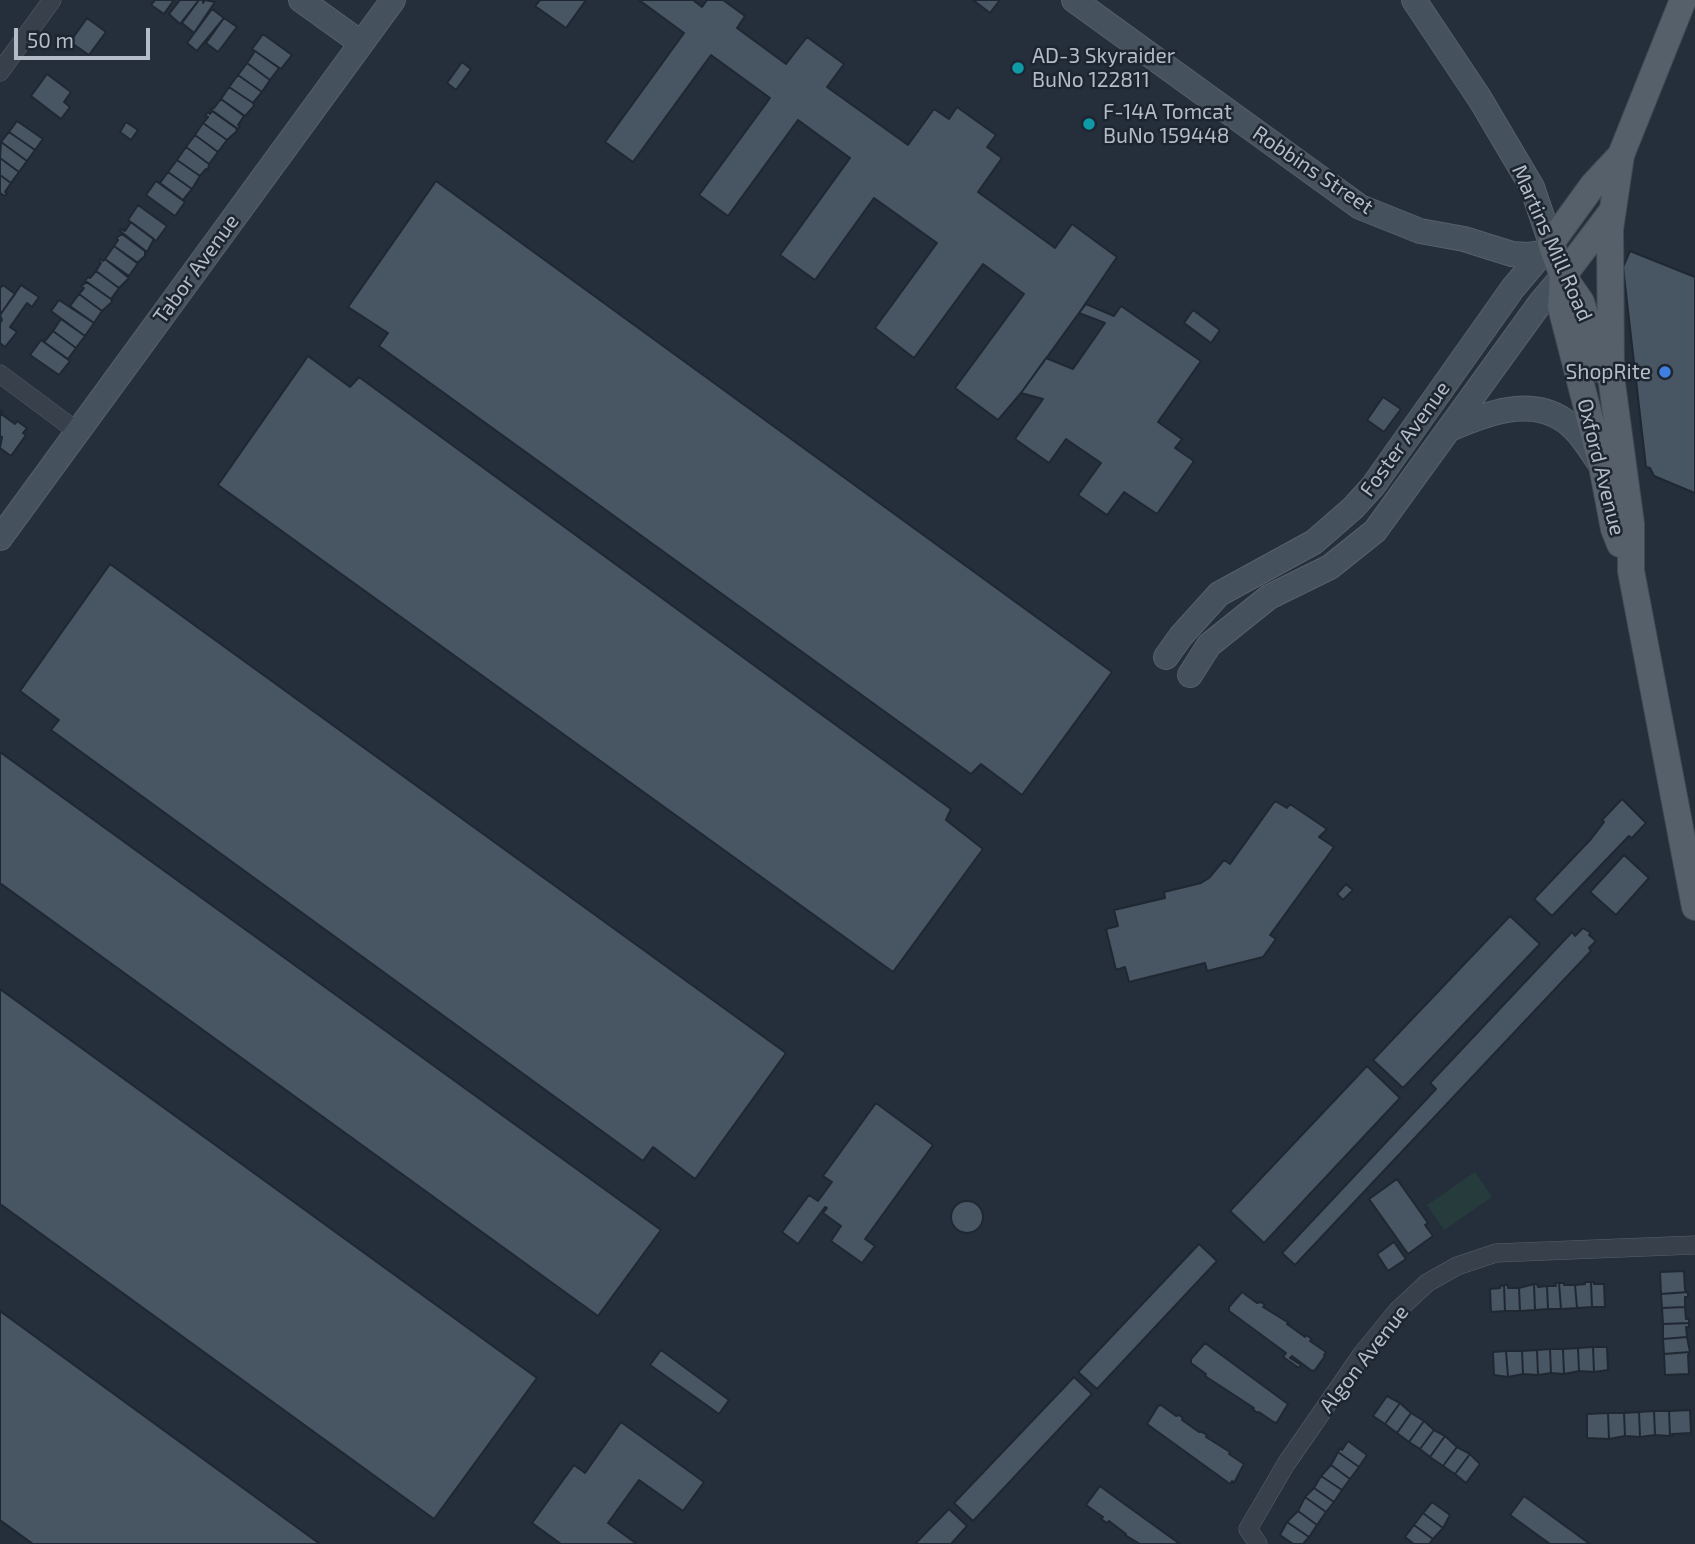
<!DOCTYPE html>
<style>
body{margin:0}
#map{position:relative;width:1695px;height:1544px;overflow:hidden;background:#242f3b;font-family:"Exo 2",sans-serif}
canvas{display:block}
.scale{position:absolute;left:14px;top:28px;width:136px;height:32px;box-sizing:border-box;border:4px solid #b3bcc7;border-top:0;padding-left:9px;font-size:21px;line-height:24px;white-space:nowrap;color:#b3bcc7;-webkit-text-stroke:5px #1d2630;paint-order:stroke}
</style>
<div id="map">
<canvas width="1695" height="1544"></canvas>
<div class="scale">50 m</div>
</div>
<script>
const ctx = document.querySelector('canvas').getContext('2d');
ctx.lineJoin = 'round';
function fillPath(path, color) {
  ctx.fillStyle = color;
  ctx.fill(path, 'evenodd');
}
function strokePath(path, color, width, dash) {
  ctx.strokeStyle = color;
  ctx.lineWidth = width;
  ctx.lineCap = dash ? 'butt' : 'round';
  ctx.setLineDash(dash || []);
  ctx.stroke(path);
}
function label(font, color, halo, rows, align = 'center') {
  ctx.font = font + ' "Exo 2",sans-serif';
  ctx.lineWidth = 5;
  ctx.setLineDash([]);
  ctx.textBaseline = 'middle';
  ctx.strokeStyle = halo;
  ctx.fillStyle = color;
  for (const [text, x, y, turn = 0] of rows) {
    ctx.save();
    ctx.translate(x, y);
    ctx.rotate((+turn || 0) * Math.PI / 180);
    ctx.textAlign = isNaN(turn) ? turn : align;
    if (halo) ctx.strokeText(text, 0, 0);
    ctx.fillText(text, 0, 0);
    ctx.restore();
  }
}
fillPath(new Path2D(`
 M1475,1172L1492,1197L1444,1230L1427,1205Z`), '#263b3c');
const building = new Path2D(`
 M155,0H174L164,14L151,5Z
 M180,0H199L180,24L169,14Z
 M199,0H203V3L205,0L215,2L194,33L182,23Z
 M540,0H586L566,28L535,6Z
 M639,0H693L702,7L707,0H723L745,16L737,28L786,64L807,37L844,64L827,87L908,145L934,109L949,119L957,107L996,135L987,147L1002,158L978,192L1055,248L1072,224L1117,257L1079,313L1021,393L998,420L955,388L1024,294L983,264L914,358L875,328L937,243L874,198L815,280L780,255L850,158L798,120L728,216L699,195L770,98L711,55L633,162L605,142L684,33Z
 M973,0H1000L990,13Z
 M212,9L224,18L197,51L187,43Z
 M87,18L106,32L89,55L70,42Z
 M224,18L237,27L218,52L206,43Z
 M263,34L292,55L281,69L252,49Z
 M255,51L279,68L270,80L247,63Z
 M462,62L471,69L456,90L447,83Z
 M247,63L270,80L262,92L238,75Z
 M47,74L71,92L64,102L70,107L61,119L31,96Z
 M238,75L262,92L253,103L229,87Z
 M229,87L253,103L254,106L245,116L221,99Z
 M221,99L244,116L238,125L240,126L238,129L210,109L214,108Z
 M212,111L236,128L237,131L227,140L203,123L208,117L205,116L208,112L210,114Z
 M17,121L43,139L35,150L9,132Z
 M126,122L138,130L131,140L120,132Z
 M203,123L227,140L218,152L195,135Z
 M9,132L35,150L27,161L1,142Z
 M195,135L218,152L209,164L186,147Z
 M1,142L27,161L19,172L0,158Z
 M186,147L209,164L208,170L206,169L200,176L177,160Z
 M0,158L19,172L11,183L0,175Z
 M177,160L200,176L192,189L168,172Z
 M168,172L192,189L183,200L160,183Z
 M0,175L11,183L5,192L7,193L5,196L0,193Z
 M156,181L185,202L175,216L146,195Z
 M436,181L1112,672L1022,795L981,764L971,774L379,346L388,333L348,307Z
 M138,205L167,226L156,241L128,220Z
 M131,222L154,239L147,252L120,231L121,229L125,231Z
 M122,234L145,251V256L137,263L114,246L118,240L116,238Z
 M114,246L138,263L129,276L105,259Z
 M1630,251L1695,277V493L1654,476L1650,468L1646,467L1623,267Z
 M100,259L103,261L105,259L129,278L119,288L96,271L101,263L99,262Z
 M96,271L119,288L111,299L85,281L88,277L90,278Z
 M87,282L111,299L112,302L102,311L79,294L84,288L81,286Z
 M3,285L15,294L0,315V288Z
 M21,285L39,297L32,307L27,303L10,327L17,332L5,347L0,343V323L2,320L0,315Z
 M79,294L102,311L94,323L70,306Z
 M59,300L94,323L85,336L51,311Z
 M1086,304L1114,316L1121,306L1201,361L1158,422L1182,439L1175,448L1194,461L1157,514L1124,492L1107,515L1078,495L1101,463L1066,439L1049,463L1015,439L1043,399L1021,393L1046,358L1073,369L1105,323L1079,313Z
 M1193,310L1220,330L1211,343L1184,323Z
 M61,319L85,336L76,348L53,331Z
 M53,331L76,348L68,359L44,342Z
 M41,340L70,361L59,375L30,355Z
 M308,356L350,387L359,377L951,809L946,820L983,849L893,972L218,485Z
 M1383,397L1401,409L1384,432L1367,420Z
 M0,410L3,412L1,414L15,424L17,421L27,428L23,433L26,435L11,456L0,448L2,437L0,436Z
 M110,564L786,1053L695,1179L653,1147L643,1161L51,730L59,720L20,691Z
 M0,752L661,1230L598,1316L0,883Z
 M1622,799L1646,823L1632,838L1629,836L1552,916L1534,899L1591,839L1604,822L1602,820Z
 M1275,801L1287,808L1290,804L1327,829L1319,837L1334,847L1270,935L1276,939L1263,957L1207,971L1205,963L1129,982L1125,967L1116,970L1106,929L1118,926L1114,910L1165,898L1164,892L1201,883L1209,878L1224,860L1230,864Z
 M1624,855L1649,878L1616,915L1590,892Z
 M1346,884L1353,890L1343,900L1337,894Z
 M1510,916L1540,944L1403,1088L1373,1060Z
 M1583,928L1591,933L1589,935L1596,941L1589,948L1591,951L1295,1265L1282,1253L1436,1089L1430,1083L1572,932L1575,936Z
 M0,989L537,1378L434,1519L0,1204Z
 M1367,1066L1400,1098L1264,1243L1230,1211Z
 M876,1103L933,1145L865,1239L875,1246L862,1263L831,1241L841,1226L823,1213L827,1208L825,1207L798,1244L782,1232L809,1195L818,1201L832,1182L823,1176Z
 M1397,1179L1428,1223L1425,1225L1433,1236L1408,1254L1369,1199Z
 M951 1217a16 16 0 1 1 32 0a16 16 0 1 1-32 0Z
 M1394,1242L1406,1259L1388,1271L1377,1254Z
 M1199,1244L1217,1261L1097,1389L1078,1372Z
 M1684,1271L1685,1290L1688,1292L1661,1294L1660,1272Z
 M1585,1282H1591L1592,1307L1577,1308L1575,1285L1585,1284Z
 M1591,1282H1594V1284H1604L1605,1307H1592Z
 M1555,1283H1559L1561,1309H1548L1547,1286H1556Z
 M1559,1283H1564V1285H1575L1577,1308L1561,1309Z
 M1534,1284H1537L1538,1287L1547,1286L1548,1309L1535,1310Z
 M1534,1284L1535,1310L1520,1311L1519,1288Z
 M1504,1285H1508V1288H1519L1520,1311H1505Z
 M1504,1285L1505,1311L1491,1312L1490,1289L1500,1288V1286Z
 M1242,1292L1257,1303L1261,1302L1265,1305L1263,1307L1289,1323L1287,1324L1305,1337L1306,1335L1312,1339L1310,1341L1326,1352L1324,1355L1325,1356L1315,1370L1312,1371L1292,1356L1290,1358L1301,1365L1299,1368L1283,1357L1286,1353L1229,1311V1307Z
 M1688,1292V1297H1685V1307L1662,1308L1661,1294Z
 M1685,1307L1686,1319H1689V1323L1663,1324L1662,1308Z
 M0,1311L320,1544H33L0,1520Z
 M1689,1323V1327H1686L1687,1337L1663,1339V1324Z
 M1687,1337L1690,1352L1664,1354L1663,1339Z
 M1205,1343L1288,1404L1277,1422L1275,1423L1259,1412L1258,1413L1252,1409L1254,1408L1205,1376L1206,1374L1191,1363V1359Z
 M1593,1347H1607L1608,1370L1594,1372Z
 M1593,1347L1594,1372L1579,1371L1578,1348Z
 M1578,1348L1579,1371L1564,1374L1563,1349Z
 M1550,1349H1563L1564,1374L1551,1373Z
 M1550,1349L1551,1373L1538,1375L1537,1350Z
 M661,1350L729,1400L719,1414L650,1365Z
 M1537,1350L1538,1375L1523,1374L1522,1351Z
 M1506,1351L1508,1377L1494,1375L1493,1352Z
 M1506,1351H1522L1523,1374L1508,1377Z
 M1690,1352L1688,1355L1689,1374L1665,1375L1664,1354Z
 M1074,1377L1092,1394L973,1521L954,1503Z
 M1387,1396L1400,1403L1385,1424L1373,1416Z
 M1400,1403L1411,1413L1397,1433L1385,1424Z
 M1161,1405L1176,1416L1179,1415L1183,1418L1182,1420L1199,1432H1202L1207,1435L1206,1437L1230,1452L1229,1454L1244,1464L1234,1483L1232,1481L1230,1484L1147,1424L1158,1406Z
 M1690,1410L1691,1433L1672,1434L1673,1436H1670L1669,1411Z
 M1654,1411L1655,1435L1640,1437L1639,1412Z
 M1654,1411H1669L1670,1436L1655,1435Z
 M1639,1412L1640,1437L1625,1436L1624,1413Z
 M1411,1413L1424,1421L1409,1442L1397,1433Z
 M1608,1413H1624L1625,1436L1609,1439Z
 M1608,1413L1609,1439L1587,1438V1414Z
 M1424,1421L1434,1430L1420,1449L1409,1442Z
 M621,1422L704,1482L683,1511L639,1480L608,1523L637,1544H561L532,1523L574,1465L585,1473Z
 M1434,1430L1445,1436L1430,1457L1420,1449Z
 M1445,1436L1457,1447L1443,1466L1430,1457Z
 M1348,1441L1367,1455L1359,1467L1338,1452L1340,1448L1342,1450Z
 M1457,1447L1470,1454L1455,1474L1443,1466Z
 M1338,1452L1359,1467L1350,1479L1331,1465Z
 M1470,1454L1480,1464L1466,1483L1455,1474Z
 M1331,1465L1350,1479L1342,1490L1321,1476Z
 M1321,1476L1342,1490L1334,1502L1314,1488Z
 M1100,1486L1112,1495L1180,1544H1140L1125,1535L1126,1534L1109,1521L1107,1523L1101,1519L1103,1517L1086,1505Z
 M1314,1488L1334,1502L1326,1512L1305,1497Z
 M1524,1496L1590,1544H1550L1510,1515Z
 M1305,1497L1326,1512L1317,1525L1298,1511Z
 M1432,1502L1450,1515L1443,1528L1423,1513Z
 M949,1509L967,1526L951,1544H915Z
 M1298,1511L1317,1525L1309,1537L1287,1522Z
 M1423,1513L1443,1528L1433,1539L1414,1525Z
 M1287,1522L1309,1537L1303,1544H1293L1280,1535Z
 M1414,1525L1433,1539L1429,1544H1414L1405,1537Z`);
fillPath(building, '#485562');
strokePath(building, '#1f2832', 2);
const street = new Path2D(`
 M0,72L52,0
 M0,374L78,432
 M1258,1544L1248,1529L1286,1464L1362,1354L1397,1311L1427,1283L1457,1266L1496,1253L1695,1245`);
const secondary = new Path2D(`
 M301,0L361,43
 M1074,0L1360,207L1420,231L1464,239L1512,254L1528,255L1543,253
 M1450,429C1485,414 1530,396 1565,421C1580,432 1590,449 1600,464
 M0,538L393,0
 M1166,657L1181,636L1219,594L1314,542L1353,508L1373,486L1513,288L1551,243L1532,187L1480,99L1414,0
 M1190,675L1209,645L1269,597L1330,567L1375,531L1541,302L1563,276`);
const primary = new Path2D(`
 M1683,0L1621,155L1610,229L1611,376L1631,524V571L1695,907
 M1610,214L1563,276L1561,307L1602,466L1614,529L1620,544
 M1602,370L1581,302L1563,276L1551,243L1593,185L1621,155`);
strokePath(street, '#565f69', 19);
strokePath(secondary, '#565f69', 26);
strokePath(primary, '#414a54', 28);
strokePath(street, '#38414b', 18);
strokePath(secondary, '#46515e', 24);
strokePath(primary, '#56606b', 26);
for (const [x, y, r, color] of [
 [1018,68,7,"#0f9aa8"],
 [1089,124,7,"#0f9aa8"],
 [1665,372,7,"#3f7fe0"]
]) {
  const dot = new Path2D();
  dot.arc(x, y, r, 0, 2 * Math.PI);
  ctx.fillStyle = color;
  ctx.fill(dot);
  strokePath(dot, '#1d2630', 2.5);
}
label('21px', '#b3bcc7', '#1d2630', [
 ["AD-3 Skyraider",1032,56],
 ["BuNo 122811",1032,80],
 ["F-14A Tomcat",1103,112],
 ["BuNo 159448",1103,136],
 ["ShopRite",1651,372,"right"]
], 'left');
label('21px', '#b3bcc7', '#1d2630', [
 ["Robbins Street",1313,170,34],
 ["Martins Mill Road",1552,243,66],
 ["Tabor Avenue",196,269,-54],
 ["Foster Avenue",1405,439,-54],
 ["Oxford Avenue",1601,467,76],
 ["Algon Avenue",1364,1359,-52]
]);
</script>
